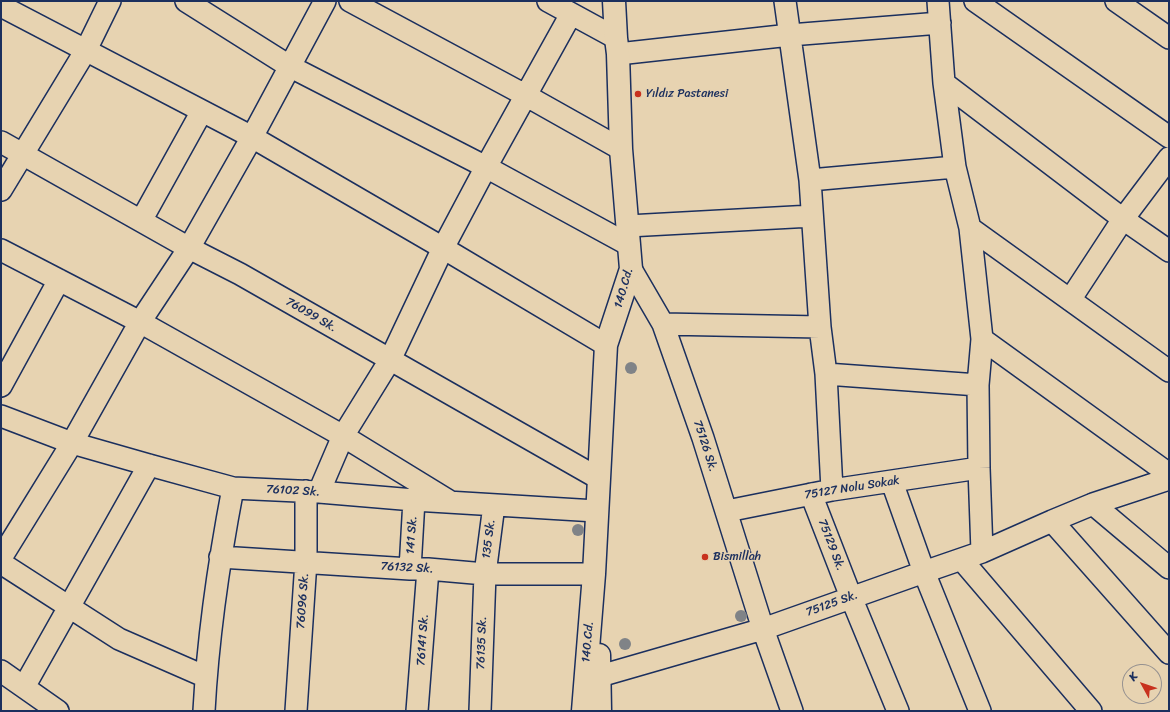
<!DOCTYPE html>
<meta charset="utf-8">
<style>
body{margin:0}
#map{position:relative;width:1170px;height:712px;overflow:hidden;background:#e7d3b1;font-family:Sriracha,sans-serif}
canvas{display:block}
.frame{position:absolute;inset:0;border:2px solid #1b2f5e;pointer-events:none}
.north{position:absolute;left:1122px;top:664px;width:40px;height:40px;box-sizing:border-box;background:#e7d3b1;border:1px solid #959190;border-radius:50%;rotate:310deg;font-size:11px;font-weight:700;line-height:16px;text-align:center;color:#1b2f5e}
.north::after{content:'';display:block;margin:auto;width:14px;height:18px;background:#c8321e;clip-path:polygon(50% 0,100% 100%,50% 72%,0 100%)}
</style>
<div id="map">
<canvas width="1170" height="712"></canvas>
<div class="frame"></div>
<div class="north">K</div>
</div>
<script>
const ctx = document.querySelector('canvas').getContext('2d');
ctx.lineJoin = 'round';
function strokePath(path, color, width, dash) {
  ctx.strokeStyle = color;
  ctx.lineWidth = width;
  ctx.lineCap = dash ? 'butt' : 'round';
  ctx.setLineDash(dash || []);
  ctx.stroke(path);
}
function label(font, color, halo, rows, align = 'center') {
  ctx.font = font + ' Sriracha,sans-serif';
  ctx.lineWidth = 3;
  ctx.setLineDash([]);
  ctx.textBaseline = 'middle';
  ctx.strokeStyle = halo;
  ctx.fillStyle = color;
  for (const [text, x, y, turn = 0] of rows) {
    ctx.save();
    ctx.translate(x, y);
    ctx.rotate((+turn || 0) * Math.PI / 180);
    ctx.textAlign = isNaN(turn) ? turn : align;
    if (halo) ctx.strokeText(text, 0, 0);
    ctx.fillText(text, 0, 0);
    ctx.restore();
  }
}
const street = new Path2D(`
 M186,1L289,66L486,167L629,245
 M350,1L525,95L621,149
 M548,1L616,38
 M785,1L810,180L820,327L826,374L832,490
 M975,1L1169,137
 M1116,1L1169,38
 M1,6L252,137L443,248L606,345
 M618,54L790,35L940,23
 M944,83L1123,219L1169,251
 M1,142L189,248L240,274L598,478
 M810,180L955,167
 M1,190L86,50L110,1
 M141,221L202,111
 M628,226L812,216
 M970,228L1169,371
 M1,250L140,322L343,436L449,501
 M631,269L663,324L703,438L763,629L792,711
 M1070,300L1123,219L1169,158
 M663,324L820,327
 M982,339L1169,474
 M826,374L978,385
 M1,386L59,280
 M1,416L72,443L149,465L233,488L319,492L414,500L596,511
 M892,482L924,572L980,711
 M319,492L343,436L390,360L443,248L486,167L571,14
 M811,494L851,597L898,711
 M1093,504L1169,568
 M727,511L832,490L979,468
 M1052,521L1169,653
 M982,552L1052,521L1093,504L1169,479
 M220,557L410,569H428L485,574H594
 M1,558L72,443L140,322L189,248L252,137L325,1
 M962,560L1091,711
 M1,563L119,639L206,677
 M410,569L414,500
 M1,671L58,711
 M600,676L763,629L924,572L982,552L979,468L978,385L982,339L970,228L955,167L944,83L938,1
 M24,687L149,465
 M204,711C208,636 219,561 233,488
 M296,711L306,561V491
 M417,711L428,569
 M480,711L485,574L494,505`);
const secondary = new Path2D(`
 M599,655L600,711
 M583,711L594,574L606,345L631,269L621,149L618,54L616,38L614,1`);
strokePath(street, '#1b2f5e', 24);
strokePath(secondary, '#1b2f5e', 25);
strokePath(street, '#e7d3b1', 21);
strokePath(secondary, '#e7d3b1', 22);
ctx.fillStyle = '#808387';
for (const [x, y] of [
 [631,368],
 [578,530],
 [741,616],
 [625,644]
]) {
  ctx.beginPath();
  ctx.arc(x, y, 6, 0, 2 * Math.PI);
  ctx.fill();
}
for (const [x, y, r, color] of [
 [638,94,4,"#c8321e"],
 [705,557,4,"#c8321e"]
]) {
  const dot = new Path2D();
  dot.arc(x, y, r, 0, 2 * Math.PI);
  ctx.fillStyle = color;
  ctx.fill(dot);
  strokePath(dot, '#e7d3b1', 1.5);
}
label('12px', '#1b2f5e', '#e7d3b1', [
 ["Yıldız Pastanesi",646,94],
 ["Bismillah",713,557]
], 'left');
label('12px', '#1b2f5e', '#e7d3b1', [
 ["140.Cd.",624,288,-74],
 ["76099 Sk.",311,315,30],
 ["75126 Sk.",705,446,72],
 ["75127 Nolu Sokak",852,488,-9],
 ["76102 Sk.",293,491,3],
 ["141 Sk.",412,535,-86],
 ["135 Sk.",489,539,-83],
 ["75129 Sk.",831,545,69],
 ["76132 Sk.",407,568,3],
 ["76096 Sk.",303,601,-86],
 ["75125 Sk.",832,604,-20],
 ["76141 Sk.",423,640,-86],
 ["140.Cd.",588,642,-85],
 ["76135 Sk.",482,643,-88]
]);
</script>
